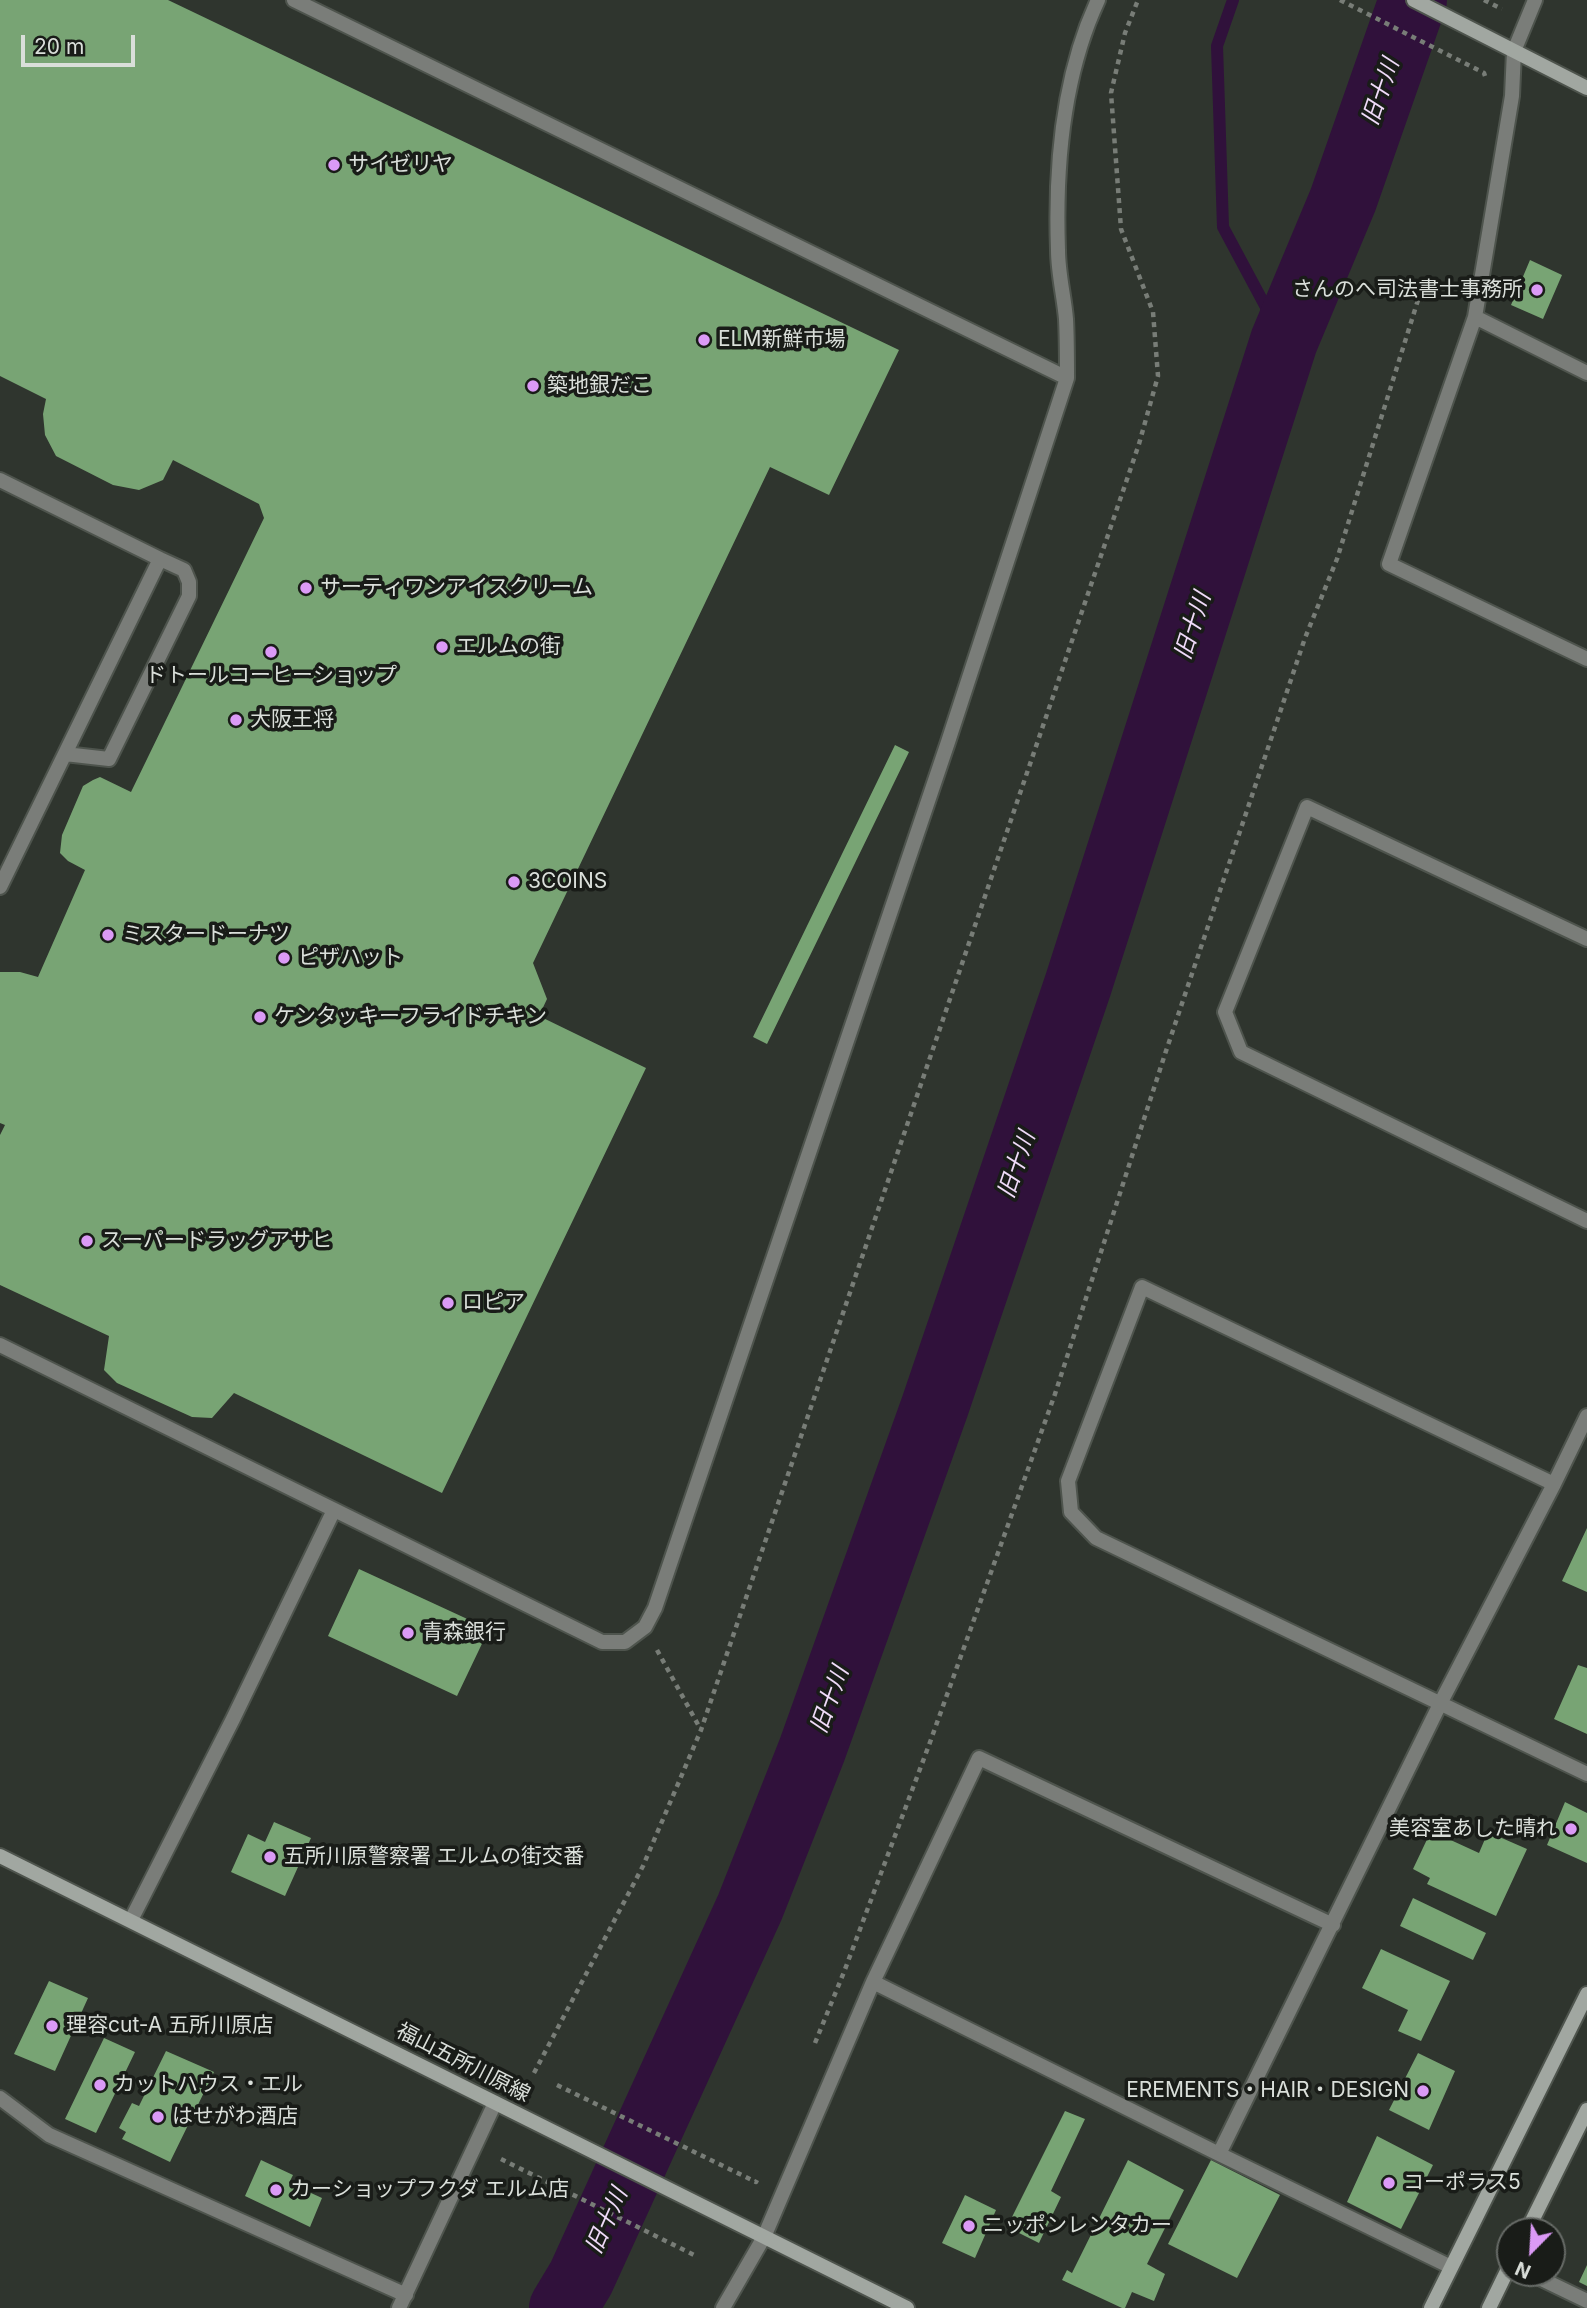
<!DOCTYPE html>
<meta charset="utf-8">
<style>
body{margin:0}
#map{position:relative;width:1587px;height:2308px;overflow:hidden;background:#2f352e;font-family:Inter,sans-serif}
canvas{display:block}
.north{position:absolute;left:1496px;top:2217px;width:70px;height:70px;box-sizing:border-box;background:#191c18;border:2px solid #666a66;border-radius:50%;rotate:204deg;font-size:19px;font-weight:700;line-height:28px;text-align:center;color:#dadfda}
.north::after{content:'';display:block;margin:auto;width:24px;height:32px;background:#db9af6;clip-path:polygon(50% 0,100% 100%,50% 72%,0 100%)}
.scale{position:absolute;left:21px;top:35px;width:114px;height:32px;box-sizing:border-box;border:4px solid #dadfda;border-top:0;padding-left:9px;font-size:21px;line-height:24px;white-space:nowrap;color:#dadfda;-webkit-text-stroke:5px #191c18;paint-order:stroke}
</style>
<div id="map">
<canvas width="1587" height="2308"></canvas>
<div class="north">N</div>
<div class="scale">20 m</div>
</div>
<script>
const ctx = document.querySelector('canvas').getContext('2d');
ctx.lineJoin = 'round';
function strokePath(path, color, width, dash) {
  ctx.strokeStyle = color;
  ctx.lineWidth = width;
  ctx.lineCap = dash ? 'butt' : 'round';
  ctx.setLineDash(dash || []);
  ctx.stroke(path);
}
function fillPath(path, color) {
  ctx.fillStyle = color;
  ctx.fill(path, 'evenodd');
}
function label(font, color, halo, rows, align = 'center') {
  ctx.font = font + ' Inter,"Noto Sans JP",sans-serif';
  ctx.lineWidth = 7;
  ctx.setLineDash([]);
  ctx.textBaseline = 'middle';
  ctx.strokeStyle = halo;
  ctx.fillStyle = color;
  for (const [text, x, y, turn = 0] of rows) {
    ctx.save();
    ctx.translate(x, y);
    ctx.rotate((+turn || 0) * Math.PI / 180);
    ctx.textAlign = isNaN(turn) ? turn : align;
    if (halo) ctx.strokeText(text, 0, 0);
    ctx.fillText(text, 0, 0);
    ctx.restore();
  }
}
strokePath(new Path2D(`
 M1233,0L1217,46L1223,227L1284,341`), '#30113b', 12);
strokePath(new Path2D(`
 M563,2308L581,2278L750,1907L812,1750L935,1406L1078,985L1284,341L1343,200L1413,0`), '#30113b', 68);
fillPath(new Path2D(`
 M0,0H168L899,350L829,495L770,467L533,963L547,999L539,1016L646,1068L442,1493L234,1393L212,1418L192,1417L117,1383L104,1370L109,1336L0,1285V1135L5,1125L0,1123V972H20L38,977L85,870L68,861L60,853L62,835L83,786L93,780L100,777L131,792L264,518L259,504L173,460L163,480L139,490L113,485L56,456L45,435L43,414L46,399L0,376Z
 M1530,260L1562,275L1543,319L1511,305Z
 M895,745L909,752L767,1044L753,1037Z
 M1587,1528V1592L1562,1581Z
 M359,1569L489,1629L457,1696L328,1636Z
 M1578,1665L1587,1668V1734L1554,1719Z
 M1565,1802L1587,1813V1863L1547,1845Z
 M274,1822L311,1838L285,1896L231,1872L248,1834L265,1842Z
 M1431,1831L1479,1853L1488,1832L1527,1849L1496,1916L1427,1884L1430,1878L1413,1869Z
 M1413,1898L1486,1933L1473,1960L1400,1926Z
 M1381,1949L1450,1981L1421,2041L1398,2031L1408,2010L1362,1988Z
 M49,1981L88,1998L55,2071L14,2054Z
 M104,2038L135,2052L96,2133L65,2119Z
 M166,2051L214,2072L170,2162L122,2139L126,2132L119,2128L132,2103L139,2106Z
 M1418,2053L1455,2071L1429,2130L1389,2110Z
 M1065,2111L1085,2119L1051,2191L1061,2197L1039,2243L1007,2227Z
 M1377,2136L1433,2165L1401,2229L1347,2202Z
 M261,2160L293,2175L289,2183L322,2198L310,2227L245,2196Z
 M1128,2160L1184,2190L1147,2264L1165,2274L1154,2301L1132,2292L1125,2308H1122L1062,2280L1067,2270L1072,2273Z
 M1211,2160L1280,2195L1237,2278L1168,2244Z
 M965,2195L996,2210L975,2258L942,2243Z
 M1587,2265V2286L1579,2282Z`), '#78a474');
const lane = new Path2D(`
 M294,0L1067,378
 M0,480L160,559L0,887
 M65,754L109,759L189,596V582L184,570L160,559
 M0,1345L602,1642H625L645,1627L655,1608L948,742L1067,378C1067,358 1067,338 1066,319C1064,296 1058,273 1058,250C1055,167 1062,77 1098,0
 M131,1920L233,1719L334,1510`);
const street = new Path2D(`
 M1535,0L1514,51L1512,96L1475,317L1389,564L1587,659
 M1475,317L1587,373
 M1587,939L1307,807L1225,1012L1241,1052L1587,1221
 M1554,1484L1142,1287L1068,1481L1071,1512L1096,1538L1587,1774
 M873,1982L1219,2154L1441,1702L1554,1484L1587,1416
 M0,2098L49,2135L406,2295
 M1219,2154L1451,2267
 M1529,2273L1587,2301
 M399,2308L495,2103
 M723,2308L764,2237L873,1982L979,1758L1333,1925`);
const secondary = new Path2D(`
 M1414,0L1587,88
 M0,1856L907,2308
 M1527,2231L1587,2110
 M1431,2308L1587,1994
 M1489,2308L1510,2265`);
strokePath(lane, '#4e544d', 18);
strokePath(street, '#4e544d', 18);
strokePath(secondary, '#4e544d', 18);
strokePath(new Path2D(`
 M1340,0L1484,73L1485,76
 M1484,0L1502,9
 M657,1650L701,1730
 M815,2043L844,1972L929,1745L1055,1394L1166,1051L1305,638L1337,559L1418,300L1453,293
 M534,2073L643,1866L701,1730L1139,444L1158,376L1153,312L1121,229L1111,93L1125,33L1138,0
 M557,2085L756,2182L757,2180
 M501,2159L694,2255`), '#787d77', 4.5, [5, 5]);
strokePath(lane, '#7a7d79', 14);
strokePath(street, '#7a7d79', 14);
strokePath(secondary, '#a1a7a1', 14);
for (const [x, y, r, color] of [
 [334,165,7,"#db9af6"],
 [1537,290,7,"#db9af6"],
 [704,340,7,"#db9af6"],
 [533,386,7,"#db9af6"],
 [306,588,7,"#db9af6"],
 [442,647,7,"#db9af6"],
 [271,652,7,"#db9af6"],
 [236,720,7,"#db9af6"],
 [514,882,7,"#db9af6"],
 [108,935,7,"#db9af6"],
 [284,958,7,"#db9af6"],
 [260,1017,7,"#db9af6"],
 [87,1241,7,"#db9af6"],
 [448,1303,7,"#db9af6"],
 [408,1633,7,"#db9af6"],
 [1571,1829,7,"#db9af6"],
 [270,1857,7,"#db9af6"],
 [52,2026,7,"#db9af6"],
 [100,2085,7,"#db9af6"],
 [1423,2091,7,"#db9af6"],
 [158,2117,7,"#db9af6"],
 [1389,2183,7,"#db9af6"],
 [276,2190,7,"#db9af6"],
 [969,2226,7,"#db9af6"]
]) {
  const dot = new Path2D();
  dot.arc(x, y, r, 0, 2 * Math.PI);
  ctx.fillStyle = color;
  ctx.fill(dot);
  strokePath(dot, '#191c18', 2.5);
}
label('21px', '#dadfda', '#191c18', [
 ["サイゼリヤ",348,165],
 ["さんのへ司法書士事務所",1523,290,"right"],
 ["ELM新鮮市場",718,340],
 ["築地銀だこ",547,386],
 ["サーティワンアイスクリーム",320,588],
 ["エルムの街",456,647],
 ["ドトールコーヒーショップ",271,676,"center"],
 ["大阪王将",250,720],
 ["3COINS",528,882],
 ["ミスタードーナツ",122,935],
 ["ピザハット",298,958],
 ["ケンタッキーフライドチキン",274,1017],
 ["スーパードラッグアサヒ",101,1241],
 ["ロピア",462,1303],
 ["青森銀行",422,1633],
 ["美容室あした晴れ",1557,1829,"right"],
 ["五所川原警察署 エルムの街交番",284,1857],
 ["理容cut-A 五所川原店",66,2026],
 ["カットハウス・エル",114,2085],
 ["EREMENTS・HAIR・DESIGN",1409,2091,"right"],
 ["はせがわ酒店",172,2117],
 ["コーポラス5",1403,2183],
 ["カーショップフクダ エルム店",290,2190],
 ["ニッポンレンタカー",983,2226]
], 'left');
label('21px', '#dadfda', '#191c18', [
 ["福山五所川原線",463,2063,27]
]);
label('italic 23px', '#f0dbf9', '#191c18', [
 ["旧十川",1381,92,-71],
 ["旧十川",1193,626,-72],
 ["旧十川",1017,1165,-71],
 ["旧十川",830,1700,-70],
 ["旧十川",607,2221,-66]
]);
</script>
